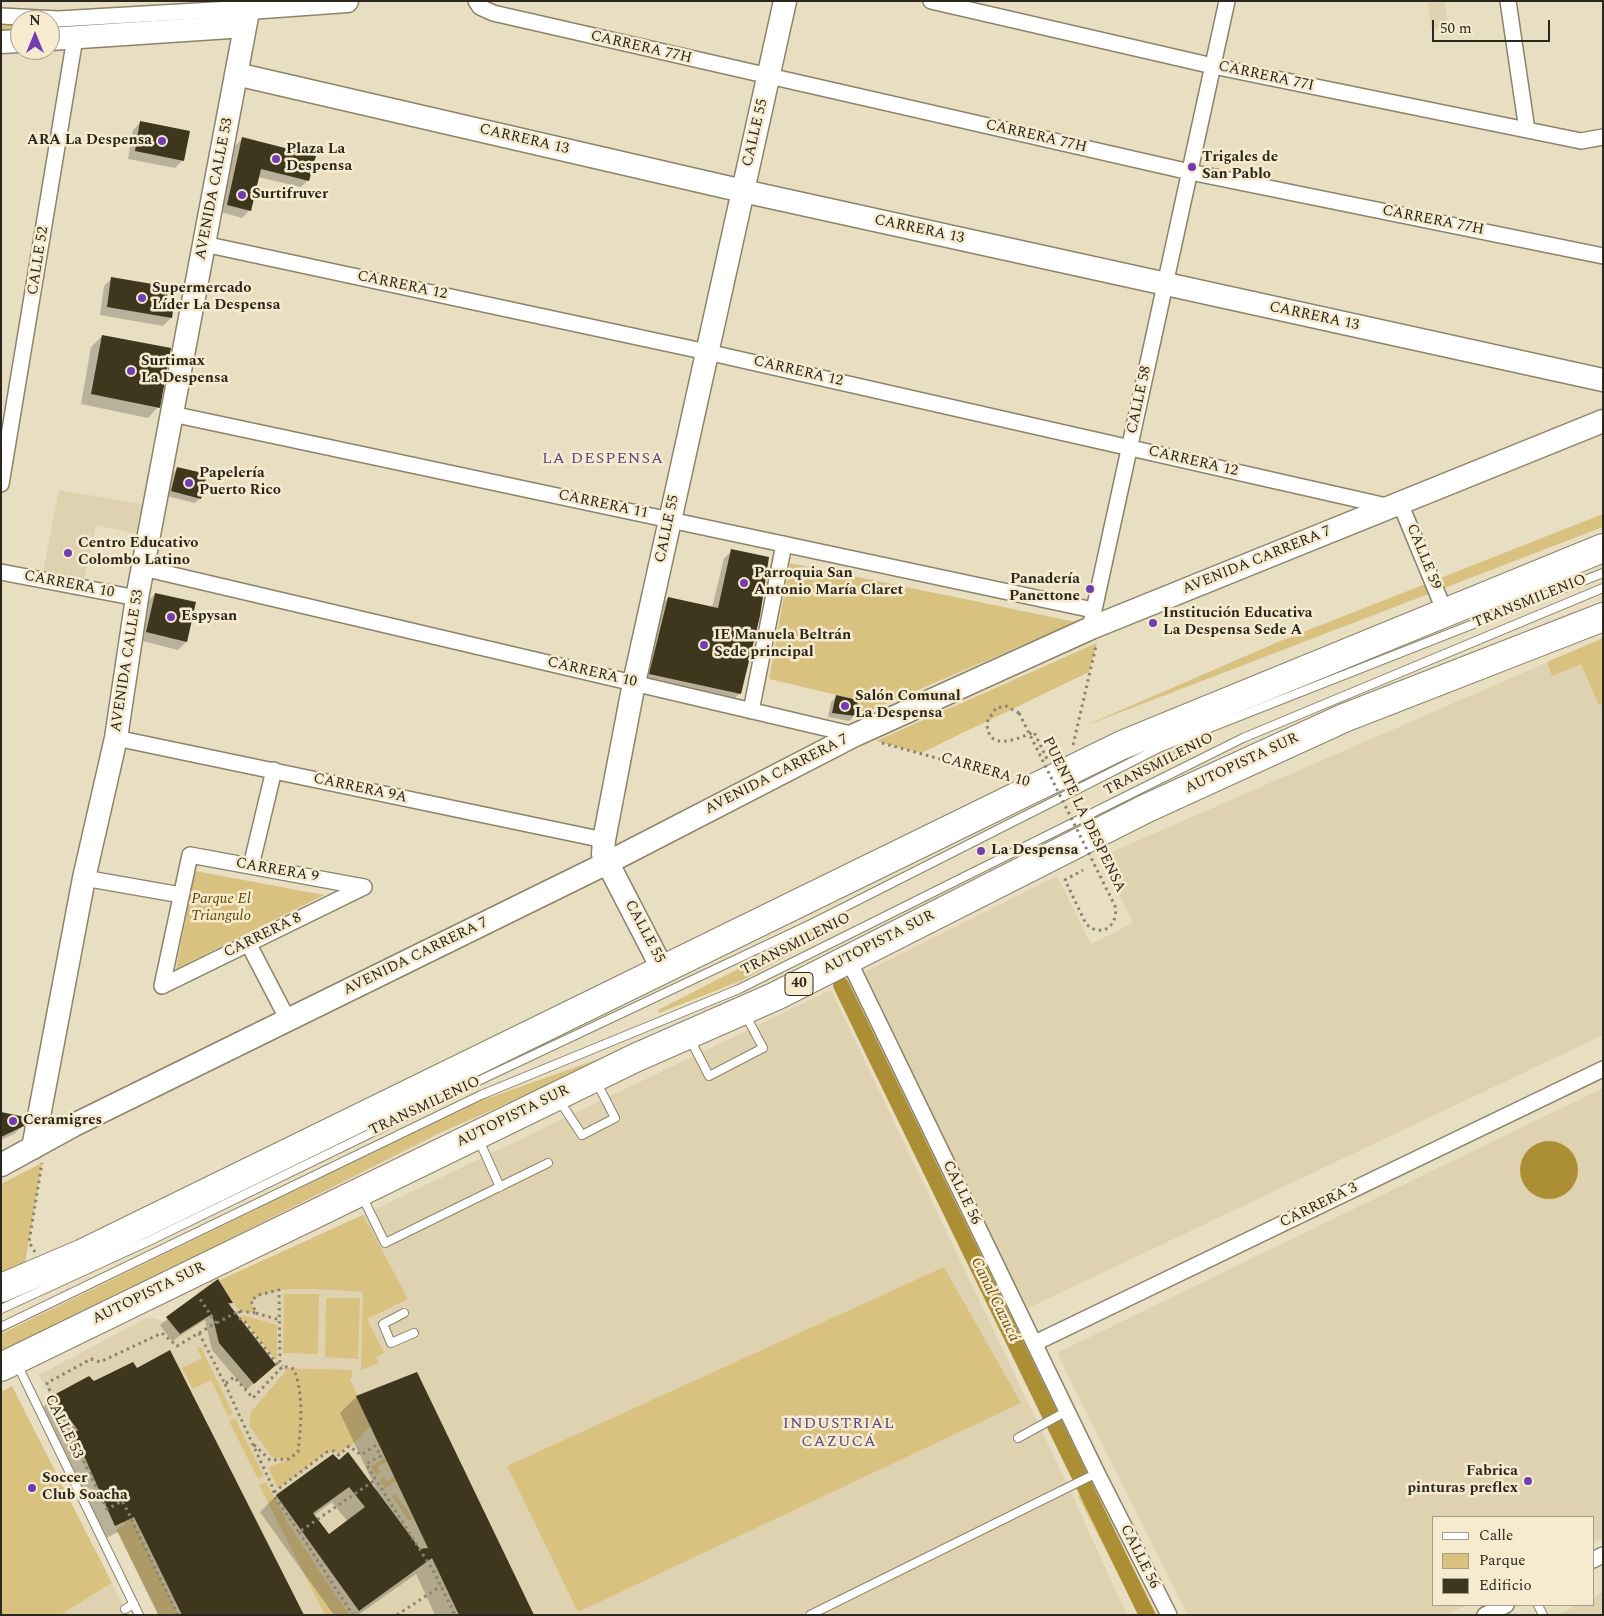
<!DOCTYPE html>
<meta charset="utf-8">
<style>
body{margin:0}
#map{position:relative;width:1604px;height:1616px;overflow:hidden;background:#e8dec2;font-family:Spectral,serif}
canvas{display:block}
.frame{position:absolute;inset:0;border:2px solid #2b271d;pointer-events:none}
.legend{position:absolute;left:1432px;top:1516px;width:162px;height:90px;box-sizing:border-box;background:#f6ebcf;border:1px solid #a59d88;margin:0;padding:6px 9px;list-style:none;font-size:15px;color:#2b271d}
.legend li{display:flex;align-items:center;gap:10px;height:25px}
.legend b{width:25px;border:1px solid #a59d88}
.north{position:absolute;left:10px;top:10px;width:50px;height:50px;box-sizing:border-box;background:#f6ebcf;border:1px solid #a59d88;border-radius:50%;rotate:0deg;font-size:14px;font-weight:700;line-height:20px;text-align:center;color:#2b271d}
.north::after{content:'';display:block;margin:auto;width:18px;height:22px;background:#723cb3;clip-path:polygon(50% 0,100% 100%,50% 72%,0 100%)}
.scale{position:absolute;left:1432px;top:20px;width:118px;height:22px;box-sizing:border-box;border:2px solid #2b271d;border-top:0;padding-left:6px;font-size:15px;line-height:18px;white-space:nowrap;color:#2b271d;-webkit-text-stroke:4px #f6ebcf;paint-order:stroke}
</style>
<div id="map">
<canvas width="1604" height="1616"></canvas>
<div class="frame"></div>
<ul class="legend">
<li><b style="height:6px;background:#fff"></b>Calle</li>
<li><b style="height:14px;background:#d9c180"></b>Parque</li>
<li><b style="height:14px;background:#3f361e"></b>Edificio</li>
</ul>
<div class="north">N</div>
<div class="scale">50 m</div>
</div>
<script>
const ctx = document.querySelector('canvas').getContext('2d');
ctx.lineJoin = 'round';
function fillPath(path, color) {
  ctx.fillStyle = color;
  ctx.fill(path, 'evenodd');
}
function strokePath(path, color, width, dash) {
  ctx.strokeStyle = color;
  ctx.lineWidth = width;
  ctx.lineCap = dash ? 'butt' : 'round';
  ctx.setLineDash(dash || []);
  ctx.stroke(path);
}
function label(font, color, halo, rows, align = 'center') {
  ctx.font = font + ' Spectral,serif';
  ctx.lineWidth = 5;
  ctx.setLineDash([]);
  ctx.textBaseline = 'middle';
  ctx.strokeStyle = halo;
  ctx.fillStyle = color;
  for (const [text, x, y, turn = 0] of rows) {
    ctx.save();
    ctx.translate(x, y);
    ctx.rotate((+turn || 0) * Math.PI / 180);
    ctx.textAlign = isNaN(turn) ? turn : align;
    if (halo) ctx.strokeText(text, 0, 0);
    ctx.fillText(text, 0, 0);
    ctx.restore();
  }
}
fillPath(new Path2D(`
 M1428,1H1445L1448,28L1431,29Z
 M59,490L142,504L137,534L96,525L84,579L43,572Z
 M1603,638V1035L1026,1309L865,972L1057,876L1091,944L1133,923L1100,857Z
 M831,990L1066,1482L1127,1615H159L39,1375L148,1317L168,1322L166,1317L193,1297H196L200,1294L198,1292L216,1277L221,1280L363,1215Z
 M1603,1088V1538L1593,1543V1517H1433V1605H1467L1446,1615H1188L1057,1353Z
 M112,1583L128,1615H60Z
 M1603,1592V1615H1557L1577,1605H1593V1597Z`), '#dfd2b0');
fillPath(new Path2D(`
 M1,23H20V36L1,37Z
 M1603,514V527L1082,727L1278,642Z
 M790,563L1076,622L855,717L858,700L769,679Z
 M1603,638V704L1599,705L1581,664L1552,676L1547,662Z
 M1097,643L1089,672L921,753L876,741Z
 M1207,734L1213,743L1140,778L1134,767Z
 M195,871L324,895L176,969Z
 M818,928L823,936L743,980L659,1013L658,1010Z
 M848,982L1086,1471L1072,1477L834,988Z
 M647,1042L442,1132L1,1354V1334L474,1103Z
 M42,1163L24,1269L1,1275V1184Z
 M363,1215L408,1299L367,1319L384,1353L376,1357L379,1363L361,1370L363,1292C336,1291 270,1282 251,1302L256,1313L239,1311L221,1283L220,1280Z
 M944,1267L1021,1403L578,1612L507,1466Z
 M284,1294H319L318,1354L283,1353Z
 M326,1298H360L358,1359L325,1357Z
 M242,1315L277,1325V1361L245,1322L240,1319Z
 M201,1347L233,1414L228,1416L211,1380L193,1389L182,1368L202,1358L197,1348Z
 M283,1368L351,1370L353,1376L350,1379L351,1382L372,1425L351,1446L345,1448L339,1455L334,1451L327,1452L278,1489L268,1467L288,1460L272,1457L250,1427V1413L286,1371Z
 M12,1386L112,1583L60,1615H1V1392Z
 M235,1418L264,1476L258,1479L229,1421Z
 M386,1457L399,1479L385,1488L380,1480L384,1477L388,1482L395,1476L387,1462L377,1467L380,1472L376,1475L371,1467Z
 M266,1482L287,1522L349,1615H325L259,1485Z
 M1093,1490L1157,1615H1139L1078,1496Z
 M395,1494L413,1518L409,1521L392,1496Z
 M127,1509L178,1615H159L116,1530L125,1525L119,1512Z`), '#d9c180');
fillPath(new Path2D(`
 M1520 1170a29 29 0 1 1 58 0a29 29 0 1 1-58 0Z`), '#ac8e35');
fillPath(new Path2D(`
 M141,122L183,160L175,168L128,159L133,130Z
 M242,139L308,180L301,187L258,177L249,211L242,218L221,212L235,146Z
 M112,278L171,318L163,326L100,315L104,286Z
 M102,336L158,407L148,418L81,404L91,347Z
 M178,468L200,498L195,503L167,496L173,473Z
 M732,551L740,693L732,701L642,682L660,606L668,598L712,608L724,558Z
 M155,594L186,642L178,650L139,640L147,602Z
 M836,697L857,701L854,716L849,721L828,717L831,702Z
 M1,1114L23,1126L14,1134L1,1140Z
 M217,1281L232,1303L229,1306L267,1372L246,1390L212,1350L205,1320L172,1341L160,1325Z
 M417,1374L532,1615H435L416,1574L358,1615H334L260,1512L276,1496L333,1455L377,1491L340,1413L356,1397ZM332,1502L348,1522L329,1536L313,1516Z
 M53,1397L302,1615H158L118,1532L99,1542L58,1450L62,1446L37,1413Z`), '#0003');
strokePath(new Path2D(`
 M841,985L1147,1615`), '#ac8e35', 16);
fillPath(new Path2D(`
 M140,121L190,131L184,161L135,151Z
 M242,137L316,156L309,181L261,169L251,211L227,205Z
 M111,277L176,288L172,318L107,307Z
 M102,335L171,348L160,408L91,394Z
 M177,467L207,474L201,499L171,491Z
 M731,549L769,557L760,616L741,694L649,674L668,597L718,608Z
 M155,593L196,602L187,642L146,632Z
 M836,695L858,700L855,716L832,713Z
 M1,1112L25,1117L24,1126L1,1137Z
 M218,1279L233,1303H228L276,1365L254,1384L219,1343L212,1314L180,1334L166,1317Z
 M170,1350L304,1615H182L134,1517L115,1526L74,1433L78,1430L52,1396L89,1376L94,1381L133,1362L137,1368Z
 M417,1372L534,1615H459L432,1558L359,1611L276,1495L333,1454L339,1460L348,1452L420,1549L428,1548L356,1396ZM349,1487L365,1507L329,1534L313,1513Z`), '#3f361e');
const lane = new Path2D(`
 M690,1039L709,1076L763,1048L745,1014
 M559,1100L582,1135L615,1118L596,1081
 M478,1138L500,1187
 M362,1196L385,1243L548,1163
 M1,1309L149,1241L476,1082L813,923L1161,747L1603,573
 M404,1313L383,1324L391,1343L414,1333
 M1,1327L481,1095L739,989L1243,738L1603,588
 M17,1364L139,1615
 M1018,1438L1067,1411
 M1538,1605L1543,1615
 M125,1609L134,1604
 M810,1615L1097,1473`);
const street = new Path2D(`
 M476,1L480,7L493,13L1190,172L1603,256
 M931,1L1213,66L1527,130L1581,141L1603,137
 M1508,1L1527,130
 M1,16L58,19L249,8
 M204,244L707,352L1391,507
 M172,414L1093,610
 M1,484L75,38
 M1400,503L1445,612
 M143,568L855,735
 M1,572L137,598
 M1092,619L1227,1
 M751,711L784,544
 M116,738L604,840
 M251,866L274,770
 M84,878L181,895
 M248,943L288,1020
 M848,959L1097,1473L1169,1615
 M162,986L190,855L364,887
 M162,986L364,887
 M1035,1343L1603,1069
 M1593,1560L1603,1555
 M1485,1615L1506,1605`);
const secondary = new Path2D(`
 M249,8L347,1
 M50,39L245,26
 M1,42L20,41
 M236,74L743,191L1603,380
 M663,970L603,854L604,840L634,683L785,1
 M33,1148L84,878L116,738L137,598L250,1
 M1,1165L74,1125L607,863L855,735L1091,628L1603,421`);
const highway = new Path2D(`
 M1,1288L81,1254L1122,745L1603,548
 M1,1367L635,1058L776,996L1145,809L1344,718L1603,617`);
strokePath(lane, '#8c8369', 10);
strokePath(street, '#8c8369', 18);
strokePath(secondary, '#8c8369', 25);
strokePath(highway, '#8c8369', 30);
strokePath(new Path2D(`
 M1019,713L1006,706L996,708L987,722C987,753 1017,739 1034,732L1047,759
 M882,743L1009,778
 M1073,745L1096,646
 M35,1252L29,1242L42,1163
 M239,1311L240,1319L245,1322L281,1369
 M256,1313L280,1320
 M217,1323L239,1311L256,1313L251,1301L258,1295L279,1290L280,1362L283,1366
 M199,1333L225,1384L234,1377L253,1398L283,1366L294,1369C304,1397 301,1424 298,1452L289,1459L270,1460L252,1443
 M225,1384L272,1486L276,1499L299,1532L375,1480
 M274,1492L327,1452L334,1451L339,1455L349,1446L361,1455L375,1446L381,1456L366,1464L434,1572L455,1615
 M299,1532L353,1615
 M178,1615L125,1506L122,1501L107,1509L70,1433L74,1429L52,1397L47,1383L91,1359L100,1362L162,1333L177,1346L216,1323L198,1296
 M397,1615L441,1586`), '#89826f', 3, [2.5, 4]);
strokePath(lane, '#fff', 8);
strokePath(street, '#fff', 15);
strokePath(secondary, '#fff', 22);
strokePath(highway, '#fff', 28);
strokePath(new Path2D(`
 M1019,713L1115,906C1119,925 1102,939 1086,924L1065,880L1083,870`), '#89826f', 3, [2.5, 4]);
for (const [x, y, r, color] of [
 [162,141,5,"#723cb3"],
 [276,159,5,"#723cb3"],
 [1192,167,5,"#723cb3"],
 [242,195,5,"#723cb3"],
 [142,298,5,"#723cb3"],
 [131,371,5,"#723cb3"],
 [189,483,5,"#723cb3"],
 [68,553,5,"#723cb3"],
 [744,583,5,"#723cb3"],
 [1090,589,5,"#723cb3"],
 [171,617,5,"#723cb3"],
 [1153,623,5,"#723cb3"],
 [704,645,5,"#723cb3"],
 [845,706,5,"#723cb3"],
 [981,851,5,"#723cb3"],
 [13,1121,5,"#723cb3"],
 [1528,1481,5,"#723cb3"],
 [32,1488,5,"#723cb3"]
]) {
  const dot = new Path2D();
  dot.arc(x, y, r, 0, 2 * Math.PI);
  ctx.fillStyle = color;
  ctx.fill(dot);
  strokePath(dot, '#f6ebcf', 2);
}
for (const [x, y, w] of [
 [799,984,28]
]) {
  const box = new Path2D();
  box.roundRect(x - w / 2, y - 11.5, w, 23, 4);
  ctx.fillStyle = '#f6ebcf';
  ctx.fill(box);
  strokePath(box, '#2b271d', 1);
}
label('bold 14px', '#2b271d', null, [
 ["40",799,984]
]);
label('15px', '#2b271d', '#f6ebcf', [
 ["CARRERA 77H",641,48,13],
 ["CARRERA 77I",1266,77,12],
 ["CALLE 55",756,133,-77],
 ["CARRERA 77H",1036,137,13],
 ["CARRERA 13",524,140,13],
 ["AVENIDA CALLE 53",215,189,-79],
 ["CARRERA 77H",1433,221,11],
 ["CARRERA 13",919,230,12],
 ["CALLE 52",39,261,-81],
 ["CARRERA 12",402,286,12],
 ["CARRERA 13",1314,317,12],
 ["CARRERA 12",798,372,13],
 ["CALLE 58",1140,400,-78],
 ["CARRERA 12",1193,462,13],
 ["CARRERA 11",603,505,12],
 ["CALLE 55",668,529,-78],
 ["CALLE 59",1423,557,68],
 ["AVENIDA CARRERA 7",1257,561,-22],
 ["CARRERA 10",69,585,11],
 ["TRANSMILENIO",1530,602,-22],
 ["AVENIDA CALLE 53",128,661,-81],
 ["CARRERA 10",592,673,13],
 ["AUTOPISTA SUR",1242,764,-25],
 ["TRANSMILENIO",1159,765,-27],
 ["CARRERA 10",985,771,16],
 ["AVENIDA CARRERA 7",777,775,-27],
 ["CARRERA 9A",360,789,12],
 ["PUENTE LA DESPENSA",1083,815,64],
 ["CARRERA 9",277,871,10],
 ["CALLE 55",644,932,62],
 ["CARRERA 8",263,936,-26],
 ["AUTOPISTA SUR",879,943,-27],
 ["TRANSMILENIO",796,945,-27],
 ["AVENIDA CARRERA 7",416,957,-26],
 ["TRANSMILENIO",425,1107,-25],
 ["AUTOPISTA SUR",513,1117,-26],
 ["CALLE 56",961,1193,64],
 ["CARRERA 3",1319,1206,-26],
 ["AUTOPISTA SUR",149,1294,-26],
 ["CALLE 53",63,1427,64],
 ["CALLE 56",1139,1557,63]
]);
label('bold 15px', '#2b271d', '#f6ebcf', [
 ["ARA La Despensa",152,141,"right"],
 ["Plaza La",286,150],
 ["Despensa",286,167],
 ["Trigales de",1202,158],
 ["San Pablo",1202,175],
 ["Surtifruver",252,195],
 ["Supermercado",152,289],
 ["Líder La Despensa",152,306],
 ["Surtimax",141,362],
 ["La Despensa",141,379],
 ["Papelería",199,474],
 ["Puerto Rico",199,491],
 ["Centro Educativo",78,544],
 ["Colombo Latino",78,561],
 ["Parroquia San",754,574],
 ["Antonio María Claret",754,591],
 ["Panadería",1080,580,"right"],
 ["Panettone",1080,597,"right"],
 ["Institución Educativa",1163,614],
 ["La Despensa Sede A",1163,631],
 ["Espysan",181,617],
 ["IE Manuela Beltrán",714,636],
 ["Sede principal",714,653],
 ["Salón Comunal",855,697],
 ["La Despensa",855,714],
 ["La Despensa",991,851],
 ["Ceramigres",23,1121],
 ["Fabrica",1518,1472,"right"],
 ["pinturas preflex",1518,1489,"right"],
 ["Soccer",42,1479],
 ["Club Soacha",42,1496]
], 'left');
label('italic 15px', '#5d4900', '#f6ebcf', [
 ["Parque El",221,900],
 ["Triangulo",221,917]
]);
ctx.letterSpacing = '1px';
label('16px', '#5f4784', '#f6ebcf', [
 ["LA DESPENSA",603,460],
 ["INDUSTRIAL",839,1425],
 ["CAZUCÁ",839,1443]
]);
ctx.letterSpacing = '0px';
label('italic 16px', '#695411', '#f6ebcf', [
 ["Canal Cazucá",994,1300,64]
]);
</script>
